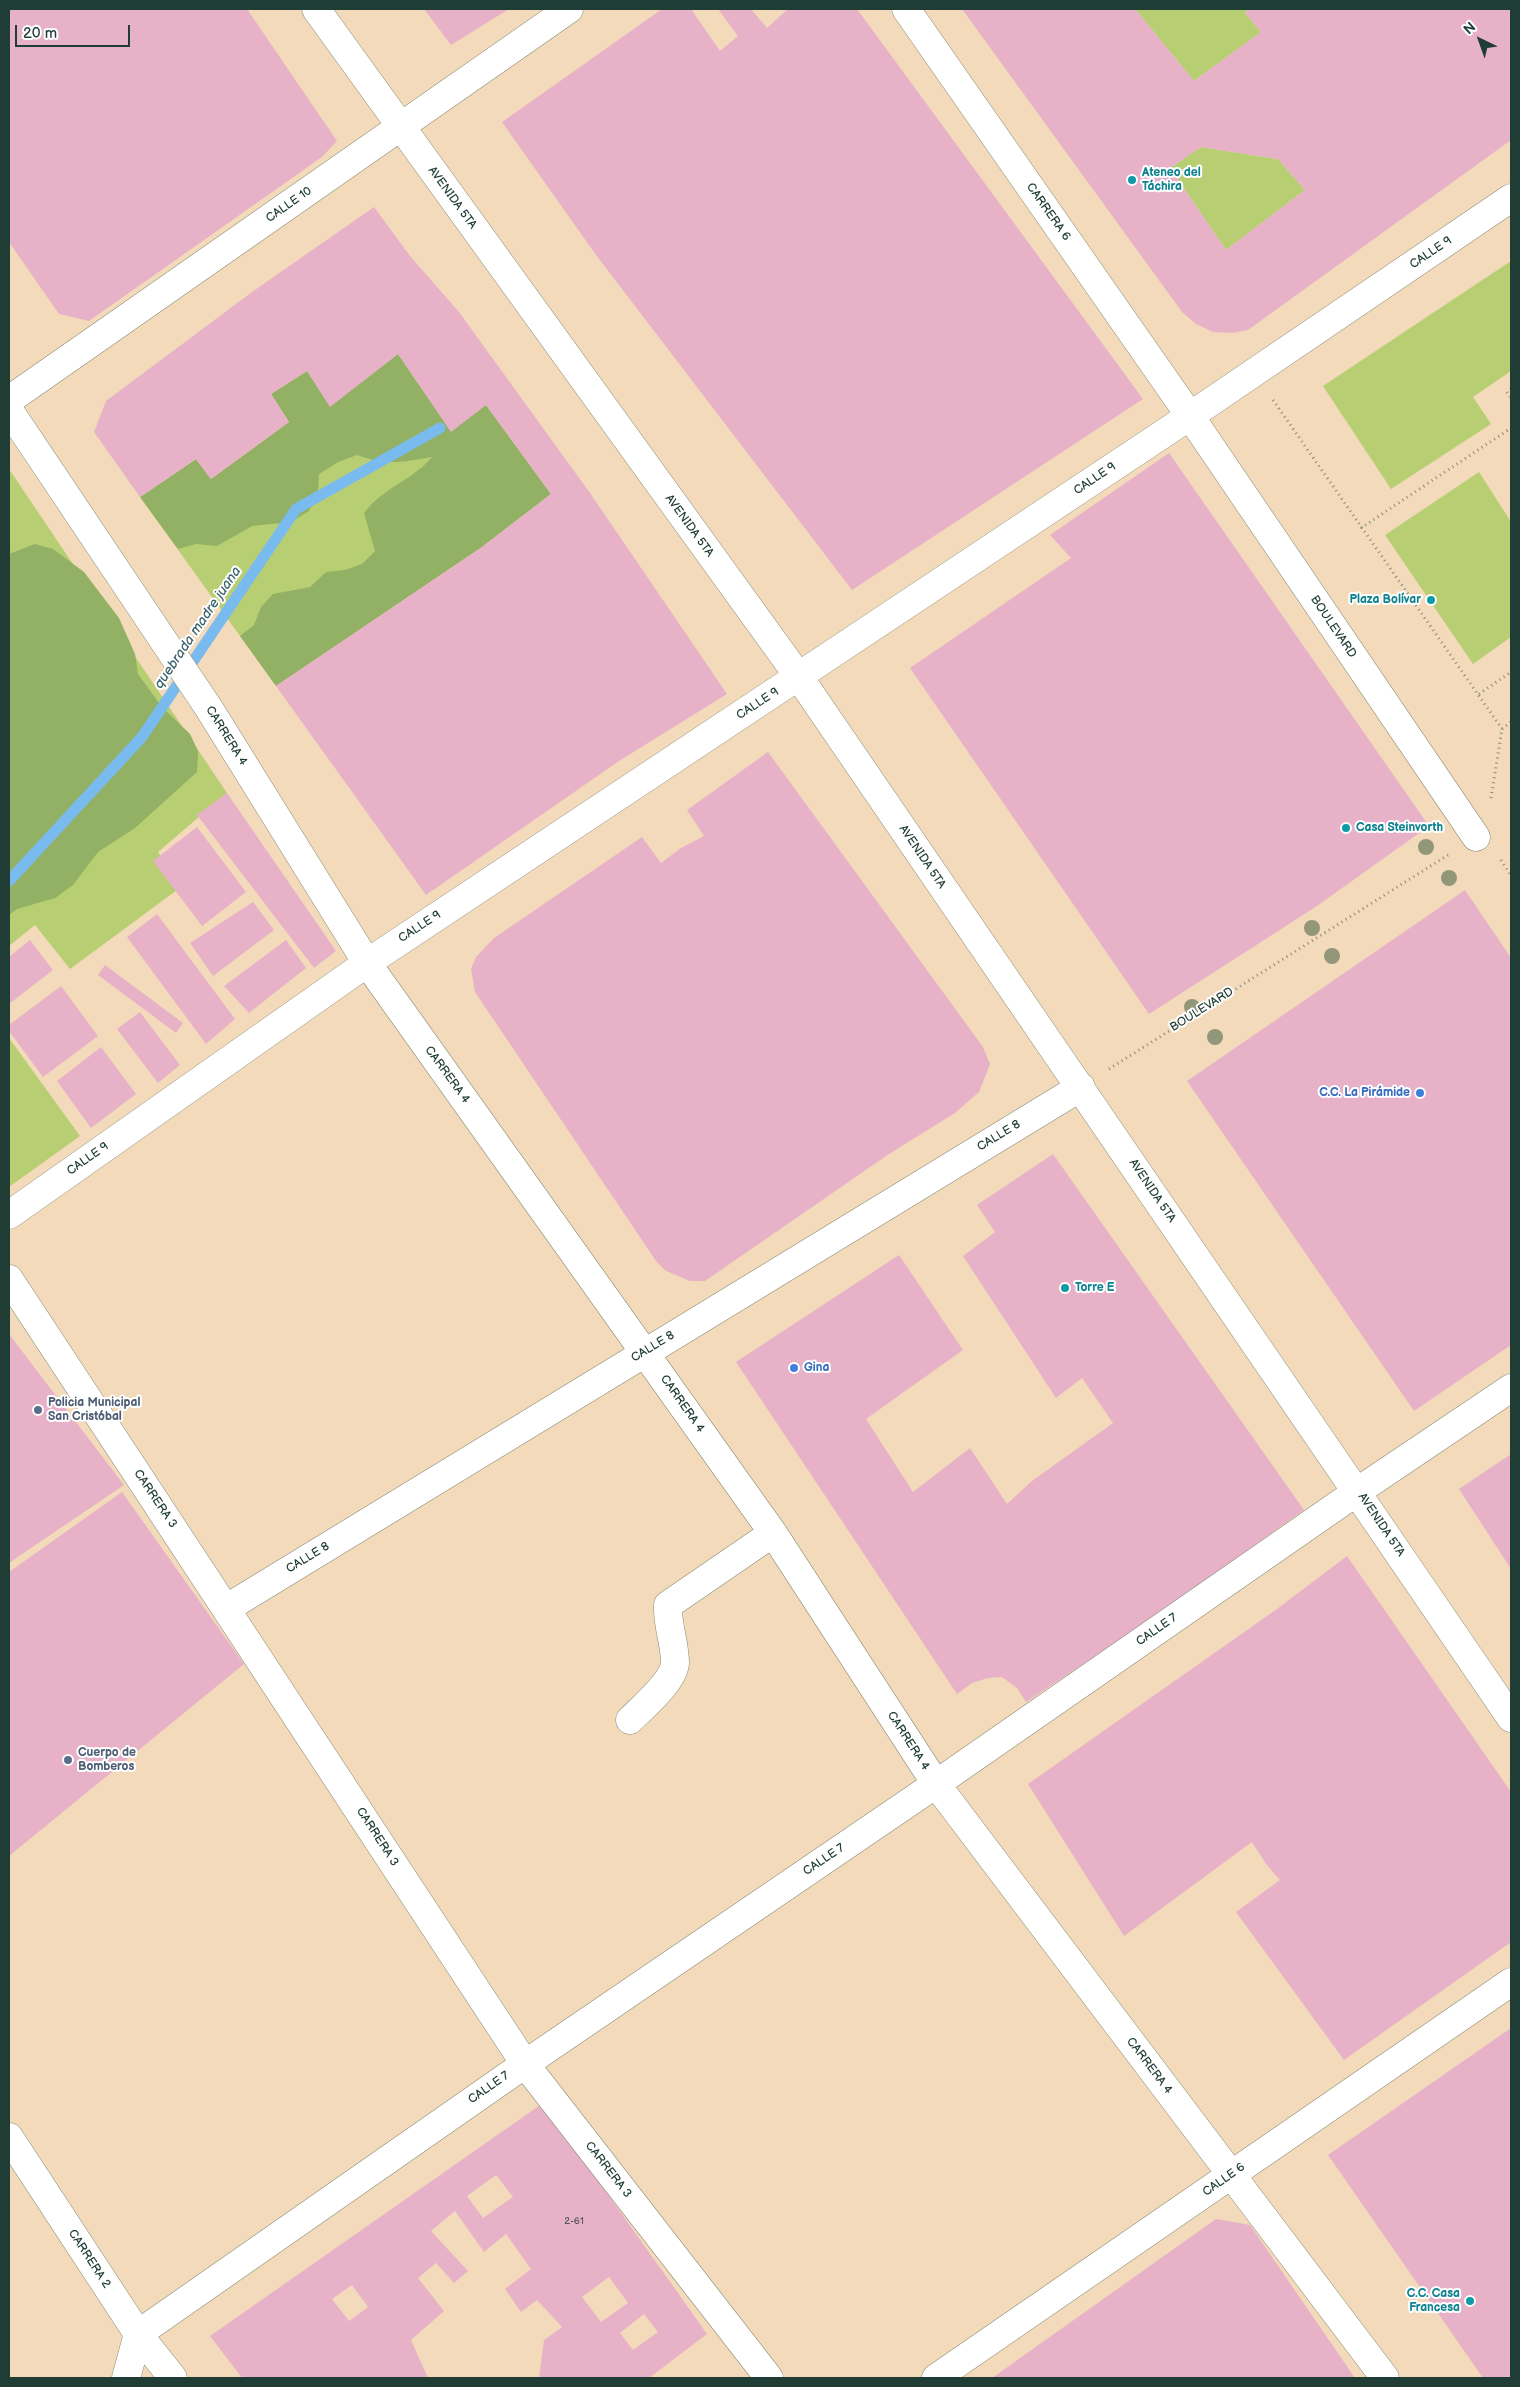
<!DOCTYPE html>
<meta charset="utf-8">
<style>
body{margin:0}
#map{position:relative;width:1520px;height:2387px;overflow:hidden;background:#f3daba;font-family:"Balsamiq Sans",sans-serif}
canvas{display:block}
.frame{position:absolute;inset:0;border:10px solid #1f3d34;pointer-events:none}
.north{position:absolute;left:1455px;top:15px;width:50px;height:50px;-webkit-text-stroke:4px #fff;paint-order:stroke;rotate:318deg;font-size:14px;font-weight:700;line-height:20px;text-align:center;color:#1f3d34}
.north::after{content:'';display:block;margin:auto;width:18px;height:22px;background:#1f3d34;clip-path:polygon(50% 0,100% 100%,50% 72%,0 100%)}
.scale{position:absolute;left:15px;top:25px;width:115px;height:22px;box-sizing:border-box;border:2px solid #1f3d34;border-top:0;padding-left:6px;font-size:15px;line-height:18px;white-space:nowrap;color:#1f3d34;-webkit-text-stroke:4px #fff;paint-order:stroke}
</style>
<div id="map">
<canvas width="1520" height="2387"></canvas>
<div class="frame"></div>
<div class="north">N</div>
<div class="scale">20 m</div>
</div>
<script>
const ctx = document.querySelector('canvas').getContext('2d');
ctx.lineJoin = 'round';
function fillPath(path, color) {
  ctx.fillStyle = color;
  ctx.fill(path, 'evenodd');
}
function strokePath(path, color, width, dash) {
  ctx.strokeStyle = color;
  ctx.lineWidth = width;
  ctx.lineCap = dash ? 'butt' : 'round';
  ctx.setLineDash(dash || []);
  ctx.stroke(path);
}
function label(font, color, halo, rows, align = 'center') {
  ctx.font = font + ' "Balsamiq Sans",sans-serif';
  ctx.lineWidth = 4;
  ctx.setLineDash([]);
  ctx.textBaseline = 'middle';
  ctx.strokeStyle = halo;
  ctx.fillStyle = color;
  for (const [text, x, y, turn = 0] of rows) {
    ctx.save();
    ctx.translate(x, y);
    ctx.rotate((+turn || 0) * Math.PI / 180);
    ctx.textAlign = isNaN(turn) ? turn : align;
    if (halo) ctx.strokeText(text, 0, 0);
    ctx.fillText(text, 0, 0);
    ctx.restore();
  }
}
fillPath(new Path2D(`
 M1135,9H1249L1245,13L1261,32L1194,81Z
 M1201,147L1278,159L1305,190L1226,250L1170,168Z
 M1511,261V371L1473,397L1491,424L1391,489L1323,386Z
 M307,371L330,406L451,431L486,405L482,547L276,686L140,497L211,479L289,422L271,394Z
 M9,469L227,793L158,852L181,887L70,969L35,925L9,946Z
 M1479,472L1511,522V637L1473,664L1385,535Z
 M9,1038L80,1136L9,1187Z`), '#b8ce72');
fillPath(new Path2D(`
 M398,354L451,431L486,405L551,494L482,547L276,686L240,636L254,625L261,607L273,594L310,587L326,572L345,570L362,564L375,551L364,513C385,486 412,481 432,457C402,462 387,466 357,455L338,462L319,474L318,494L309,511L291,522L252,526L217,546L196,544L178,549L140,497L196,459L211,479L289,422L271,394L307,371L330,406Z
 M35,544L53,549L84,572L119,618L135,654L138,674L162,707L190,734L198,751L197,772L135,828L98,852L73,885L55,898L17,909L9,915V554Z`), '#92b164');
strokePath(new Path2D(`
 M9,881L142,737L296,509L440,428`), '#7abbef', 11);
fillPath(new Path2D(`
 M9,9H247L337,141L322,157L89,321L59,314L9,242Z
 M424,9H509L451,45Z
 M662,9H691L720,51L738,36L718,9H751L767,28L788,9H857L1143,399L852,590L596,255L502,122Z
 M962,9H1135L1194,81L1261,32L1245,13L1249,9H1508L1511,13V140L1248,330L1232,333L1213,332L1196,324L1182,312ZM1201,147L1278,159L1305,190L1226,250L1170,168Z
 M374,207L410,256L459,312L590,493L727,694L619,761L426,895L276,686L482,547L551,494L486,405L451,432L398,354L330,407L307,371L271,394L289,422L211,479L196,459L140,497L94,432L106,401L252,292Z
 M1169,453L1429,826L1317,906L1149,1014L910,668L1071,558L1050,535Z
 M768,752L983,1047L990,1064L979,1092L955,1113L889,1154L705,1281H690L666,1271L656,1261L475,992L471,969L476,957L494,938L642,837L661,863L681,848L704,836L687,810Z
 M227,793L336,951L314,968L197,815Z
 M197,827L246,892L202,926L153,861Z
 M1465,890L1511,958V1345L1414,1411L1187,1081Z
 M253,902L274,930L213,976L190,943Z
 M157,914L235,1019L206,1044L127,937Z
 M30,940L53,970L9,1004V957Z
 M286,940L306,968L249,1013L224,986Z
 M105,965L183,1023L176,1033L98,975Z
 M61,986L98,1036L43,1077L9,1031V1025Z
 M140,1012L180,1065L158,1083L117,1029Z
 M101,1047L136,1094L91,1128L57,1081Z
 M1053,1154L1304,1510L1136,1629L1026,1702L1017,1688L1002,1677L988,1678L972,1683L957,1694L736,1362L899,1255L963,1350L866,1419L913,1492L970,1448L1007,1504L1032,1481L1113,1423L1082,1378L1056,1398L963,1256L995,1232L977,1205Z
 M9,1334L124,1485L9,1563Z
 M1511,1454V1569L1459,1489Z
 M122,1492L244,1664L9,1856V1572Z
 M1347,1556L1511,1792V1942L1344,2060L1236,1912L1280,1880L1266,1864L1252,1842L1124,1936L1028,1784L1277,1609Z
 M1511,2028V2378H1483L1328,2155Z
 M543,2103L707,2334L649,2378H539L544,2340L562,2327L537,2300L521,2312L505,2289L531,2269L506,2234L484,2252L455,2211L431,2231L468,2271L454,2283L436,2263L418,2278L444,2311L411,2340L428,2378H242L210,2336ZM496,2175L513,2197L483,2218L467,2196ZM609,2277L628,2303L601,2322L582,2297ZM352,2285L368,2307L349,2321L332,2299ZM644,2314L658,2332L633,2350L620,2333Z
 M1216,2219L1250,2225L1355,2378H992Z`), '#e7b2c8');
const minor = new Path2D(`
 M316,9L799,677L1511,1718
 M906,9L1190,416L1476,837
 M9,400L569,9
 M9,410L210,710L367,963L773,1533L936,1784L1385,2378
 M9,1215L367,963L1190,416L1511,198
 M9,1279L525,2064L769,2378
 M227,1608L1081,1087
 M630,1720C643,1707 674,1681 675,1663C675,1643 667,1625 668,1605L773,1533
 M9,2137L138,2334L173,2378
 M138,2334L525,2064L936,1784L1358,1491L1511,1388
 M126,2378L138,2334
 M936,2378L1511,1982`);
strokePath(minor, '#898c77', 29);
strokePath(new Path2D(`
 M1511,389L1507,392L1511,398
 M1273,400L1502,729
 M1361,528L1511,428
 M1479,694L1511,672
 M1491,798L1502,729L1511,722
 M1501,860L1511,876
 M1109,1069L1448,855`), '#898c77', 3, [1, 4]);
strokePath(minor, '#fff', 28);
ctx.fillStyle = '#939779';
for (const [x, y] of [
 [1426,847],
 [1449,878],
 [1312,928],
 [1332,956],
 [1192,1007],
 [1215,1037]
]) {
  ctx.beginPath();
  ctx.arc(x, y, 8, 0, 2 * Math.PI);
  ctx.fill();
}
for (const [x, y, r, color] of [
 [1132,180,5,"#0f9aa8"],
 [1431,600,5,"#0f9aa8"],
 [1346,828,5,"#0f9aa8"],
 [1420,1093,5,"#3f7fe0"],
 [1065,1288,5,"#0f9aa8"],
 [794,1368,5,"#3f7fe0"],
 [38,1410,5,"#5c6f8a"],
 [68,1760,5,"#5c6f8a"],
 [1470,2301,5,"#0f9aa8"]
]) {
  const dot = new Path2D();
  dot.arc(x, y, r, 0, 2 * Math.PI);
  ctx.fillStyle = color;
  ctx.fill(dot);
  strokePath(dot, '#fff', 2);
}
label('10px', '#515a59', null, [
 ["2-61",574,2221]
]);
label('bold 12px', '#0d838f', '#fff', [
 ["Ateneo del",1142,173],
 ["Táchira",1142,187],
 ["Plaza Bolívar",1421,600,"right"],
 ["Casa Steinvorth",1356,828],
 ["Torre E",1075,1288],
 ["C.C. Casa",1460,2294,"right"],
 ["Francesa",1460,2308,"right"]
], 'left');
label('12px', '#1f3d34', '#fff', [
 ["AVENIDA 5TA",452,198,54],
 ["CALLE 10",289,205,-35],
 ["CARRERA 6",1048,212,55],
 ["CALLE 9",1431,253,-34],
 ["CALLE 9",1095,479,-34],
 ["AVENIDA 5TA",689,526,54],
 ["BOULEVARD",1333,627,56],
 ["CALLE 9",758,704,-33],
 ["CARRERA 4",226,736,58],
 ["AVENIDA 5TA",922,857,56],
 ["CALLE 9",420,927,-33],
 ["BOULEVARD",1202,1010,-32],
 ["CARRERA 4",447,1075,54],
 ["CALLE 8",999,1136,-31],
 ["CALLE 9",88,1159,-35],
 ["AVENIDA 5TA",1152,1191,56],
 ["CALLE 8",653,1347,-31],
 ["CARRERA 4",682,1404,55],
 ["CARRERA 3",155,1499,56],
 ["AVENIDA 5TA",1381,1525,56],
 ["CALLE 8",308,1558,-31],
 ["CALLE 7",1157,1630,-35],
 ["CARRERA 4",908,1741,57],
 ["CARRERA 3",377,1837,57],
 ["CALLE 7",824,1860,-34],
 ["CARRERA 4",1149,2066,53],
 ["CALLE 7",489,2088,-35],
 ["CARRERA 3",608,2170,52],
 ["CALLE 6",1224,2180,-35],
 ["CARRERA 2",89,2259,57]
]);
label('bold 12px', '#366cbe', '#fff', [
 ["C.C. La Pirámide",1410,1093],
 ["Gina",804,1368,"left"]
], 'right');
label('bold 12px', '#4e5e75', '#fff', [
 ["Policia Municipal",48,1403],
 ["San Cristóbal",48,1417],
 ["Cuerpo de",78,1753],
 ["Bomberos",78,1767]
], 'left');
label('italic 14px', '#3a636c', '#fff', [
 ["quebrada madre juana",198,628,-56]
]);
</script>
